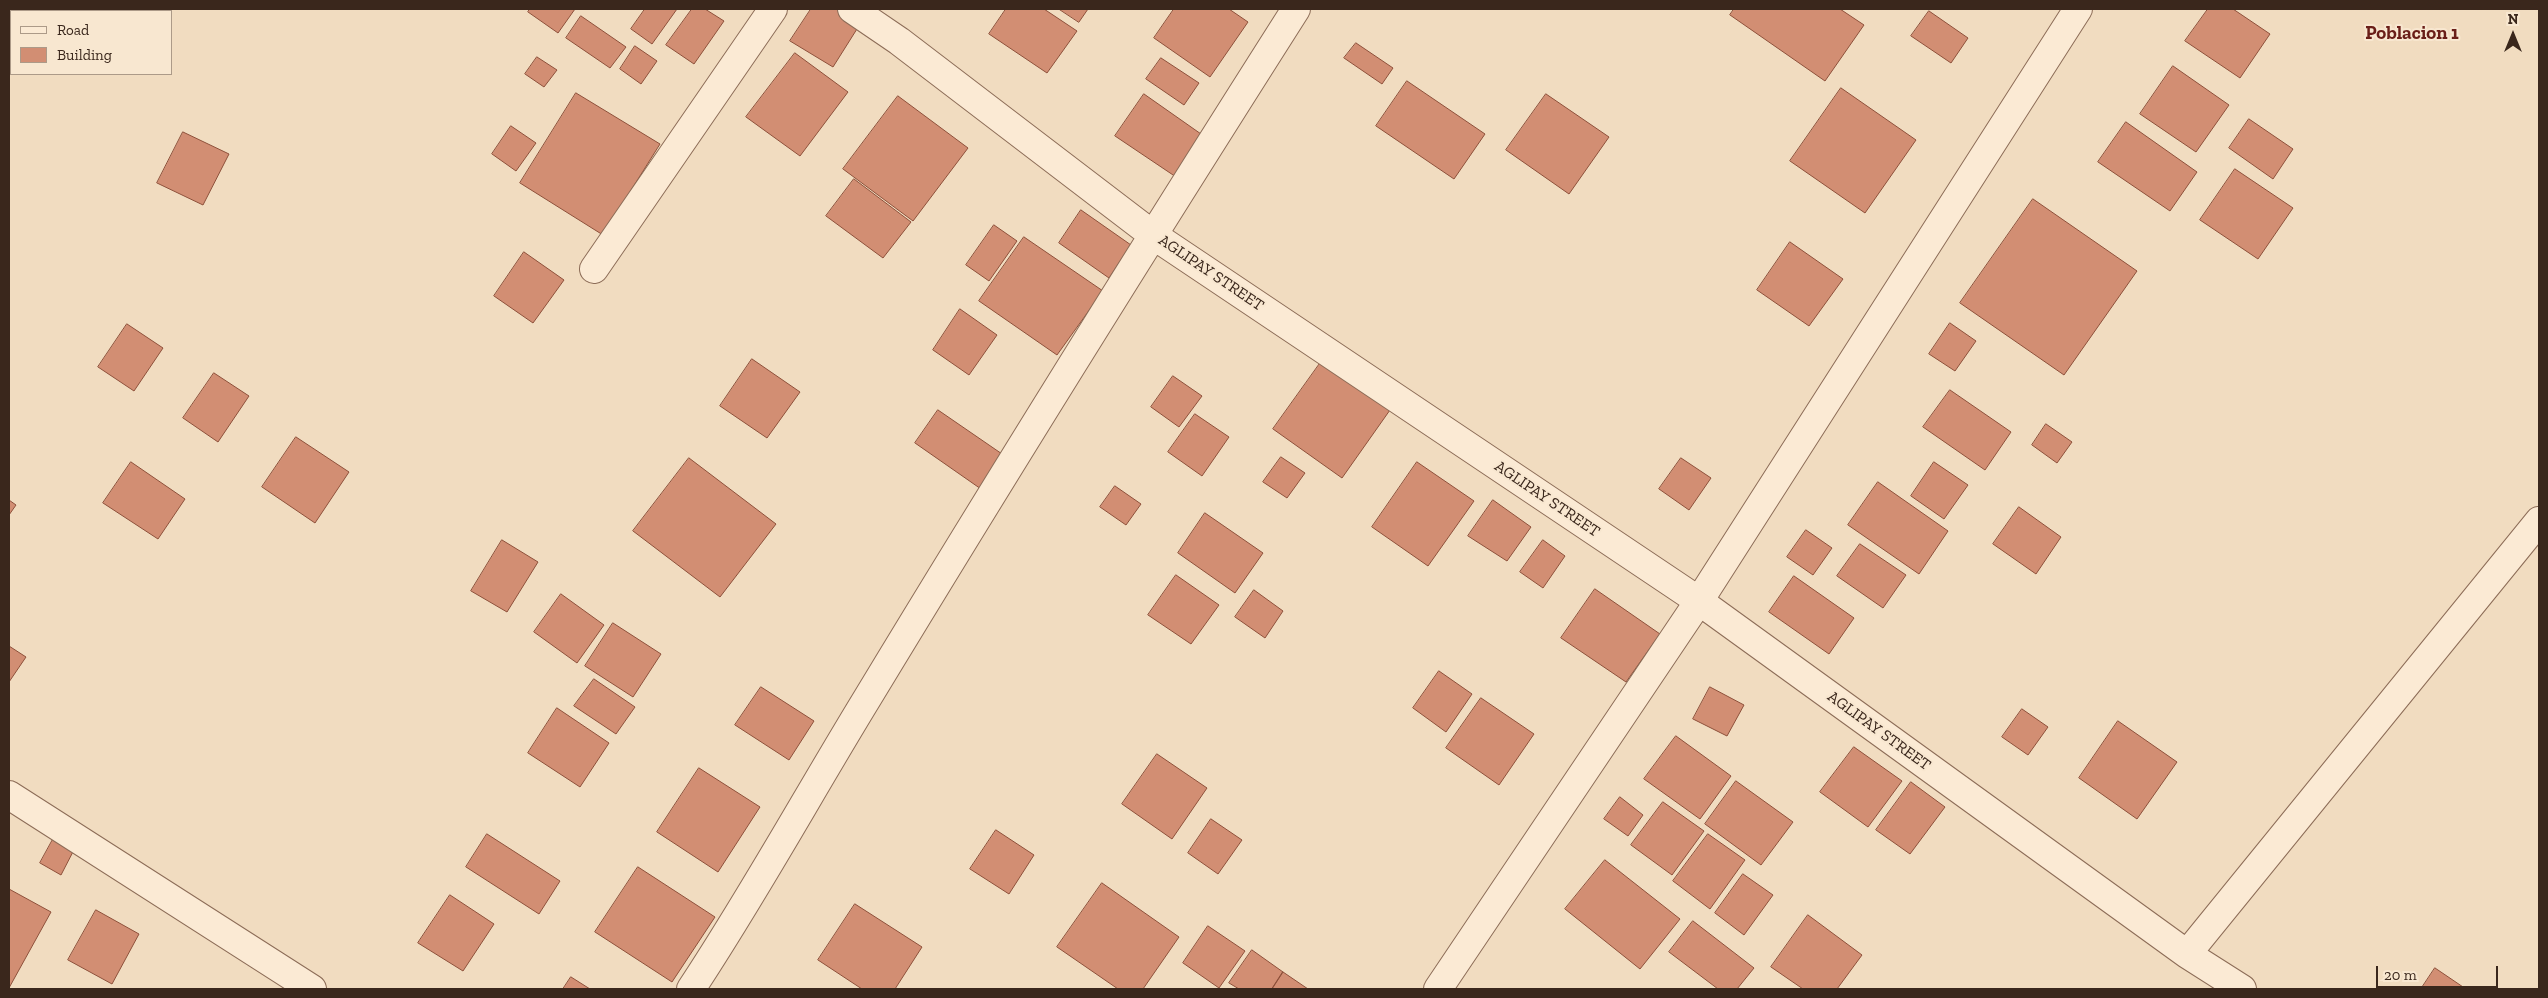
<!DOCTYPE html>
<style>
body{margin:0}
#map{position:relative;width:2548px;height:998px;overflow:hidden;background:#f1dcc0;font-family:"Zilla Slab",serif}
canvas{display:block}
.frame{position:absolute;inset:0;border:10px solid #3a271c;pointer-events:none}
.legend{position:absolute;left:10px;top:10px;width:162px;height:65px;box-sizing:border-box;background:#f8e7d0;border:1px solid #ac9a88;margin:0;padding:6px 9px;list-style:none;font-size:15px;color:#3a271c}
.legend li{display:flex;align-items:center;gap:10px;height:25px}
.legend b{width:25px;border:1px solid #ac9a88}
.north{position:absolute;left:2488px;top:10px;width:50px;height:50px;-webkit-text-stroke:4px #f8e7d0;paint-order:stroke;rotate:0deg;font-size:14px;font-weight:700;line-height:20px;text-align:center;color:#3a271c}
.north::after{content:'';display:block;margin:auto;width:18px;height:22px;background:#3a271c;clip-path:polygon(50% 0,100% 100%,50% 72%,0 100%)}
.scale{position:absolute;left:2376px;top:966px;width:122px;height:22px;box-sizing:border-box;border:2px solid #3a271c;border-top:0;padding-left:6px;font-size:15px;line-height:18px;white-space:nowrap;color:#3a271c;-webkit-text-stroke:4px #f8e7d0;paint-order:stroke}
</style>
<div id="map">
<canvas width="2548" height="998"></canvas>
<div class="frame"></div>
<ul class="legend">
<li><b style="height:6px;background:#fbead4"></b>Road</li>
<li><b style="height:14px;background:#d28e73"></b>Building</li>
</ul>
<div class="north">N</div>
<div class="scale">20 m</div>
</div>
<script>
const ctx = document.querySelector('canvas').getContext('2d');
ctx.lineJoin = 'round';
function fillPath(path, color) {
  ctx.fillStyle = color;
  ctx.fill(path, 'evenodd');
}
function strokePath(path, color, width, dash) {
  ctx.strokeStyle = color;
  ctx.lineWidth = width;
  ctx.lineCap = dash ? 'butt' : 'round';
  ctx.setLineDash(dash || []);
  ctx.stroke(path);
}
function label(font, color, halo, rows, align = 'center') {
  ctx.font = font + ' "Zilla Slab",serif';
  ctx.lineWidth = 4;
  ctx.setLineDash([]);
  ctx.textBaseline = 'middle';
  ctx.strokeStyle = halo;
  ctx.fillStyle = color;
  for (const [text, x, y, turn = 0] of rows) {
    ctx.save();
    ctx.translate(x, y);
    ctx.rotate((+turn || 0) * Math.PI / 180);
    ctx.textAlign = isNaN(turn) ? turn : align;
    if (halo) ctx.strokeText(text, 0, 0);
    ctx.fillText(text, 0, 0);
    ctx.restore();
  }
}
const building = new Path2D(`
 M530,9H575L558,33L528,12Z
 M645,9H677L652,44L631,29Z
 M692,9H705L724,21L694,64L666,45Z
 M811,9H841L862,21L833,67L790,41Z
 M1006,9H1044L1077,31L1047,73L989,34Z
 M1059,9H1088L1079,22Z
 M1174,9H1229L1248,22L1210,77L1154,38Z
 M1734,9H1840L1864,25L1825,81L1730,15Z
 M2208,9H2233L2270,34L2240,78L2185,41Z
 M1929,11L1968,38L1951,63L1911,36Z
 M581,16L626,47L610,68L566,38Z
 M1356,43L1393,68L1382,84L1344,58Z
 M635,46L657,61L641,84L620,69Z
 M795,53L848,92L800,156L746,117Z
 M537,57L557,70L544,87L525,74Z
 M1161,58L1199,83L1184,105L1146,79Z
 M2173,66L2229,105L2196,152L2140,114Z
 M1407,81L1485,134L1454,179L1376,126Z
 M1841,88L1916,140L1865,213L1790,161Z
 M576,93L660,144L603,235L520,183Z
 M1144,94L1211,141L1182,181L1115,136Z
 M1546,94L1609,137L1569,194L1506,150Z
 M898,96L968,148L913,221L843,169Z
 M2249,119L2293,149L2273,179L2229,148Z
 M2126,122L2197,172L2170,211L2098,162Z
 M511,126L536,143L516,171L492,154Z
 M183,132L229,154L203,205L157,183Z
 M2235,169L2293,208L2258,259L2200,220Z
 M854,179L911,222L883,258L826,216Z
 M2033,199L2137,271L2064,375L1960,303Z
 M1081,210L1131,245L1109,278L1059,243Z
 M994,225L1017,241L989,281L966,265Z
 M1024,237L1103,291L1057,355L979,301Z
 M1790,242L1843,279L1809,326L1757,290Z
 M524,252L564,280L533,323L494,296Z
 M960,309L997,335L969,375L933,350Z
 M1950,323L1976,341L1955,371L1929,354Z
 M127,324L163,348L134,391L98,367Z
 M752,359L800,392L767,438L720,406Z
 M1321,362L1390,410L1342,478L1273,429Z
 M214,373L249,396L218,442L183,418Z
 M1173,376L1202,396L1179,427L1151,407Z
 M1950,390L2011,432L1985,470L1923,427Z
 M938,410L1005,456L981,489L915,443Z
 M1195,414L1229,437L1202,476L1168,452Z
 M2046,424L2072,442L2057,463L2032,445Z
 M296,437L349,472L315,523L262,487Z
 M1281,457L1305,473L1287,498L1263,482Z
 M689,458L776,524L720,597L633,531Z
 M1681,458L1711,478L1689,510L1659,489Z
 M131,462L185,499L158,539L103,503Z
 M1417,462L1474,501L1428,566L1372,527Z
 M1934,462L1968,485L1944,519L1911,496Z
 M1878,482L1948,531L1919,574L1848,525Z
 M1115,486L1141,504L1126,525L1100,507Z
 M9,500L16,505L9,515Z
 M1493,500L1531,527L1507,561L1468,536Z
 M2019,507L2061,537L2036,574L1993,544Z
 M1205,513L1263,553L1235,593L1178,553Z
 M1806,530L1832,548L1813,575L1787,557Z
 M502,540L538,562L507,612L471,591Z
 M1543,540L1565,556L1543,588L1520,572Z
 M1860,544L1906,575L1883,608L1837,576Z
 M1176,575L1219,605L1191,644L1148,615Z
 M1794,576L1854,618L1829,654L1769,612Z
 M1595,589L1660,634L1626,682L1561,638Z
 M1254,590L1283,611L1265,638L1235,617Z
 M561,594L604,625L577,663L534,632Z
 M613,623L661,654L633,697L585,666Z
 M9,646L26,657L9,682Z
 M1439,671L1472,694L1446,732L1413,708Z
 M594,679L635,707L616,734L574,706Z
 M761,687L814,721L789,760L735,725Z
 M1710,687L1744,705L1727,736L1693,719Z
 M1481,698L1534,734L1499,785L1446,748Z
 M557,708L609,743L580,787L528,753Z
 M2022,709L2048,727L2028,755L2002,737Z
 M2118,721L2177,762L2137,819L2079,778Z
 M1676,736L1731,776L1700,819L1644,779Z
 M1854,747L1902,781L1868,827L1820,792Z
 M1157,754L1207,788L1172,839L1122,804Z
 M699,768L760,807L718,872L657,832Z
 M1736,781L1793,822L1761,865L1705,824Z
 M1911,782L1945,807L1910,854L1876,830Z
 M1620,797L1643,815L1628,836L1604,819Z
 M1663,802L1704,831L1672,875L1631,845Z
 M1211,819L1242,840L1218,874L1188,853Z
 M996,830L1034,855L1009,894L970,869Z
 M57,832L77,844L61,875L40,863Z
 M487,834L560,881L539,914L466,867Z
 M1708,834L1745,860L1710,909L1673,881Z
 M1605,860L1680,919L1640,969L1565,909Z
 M638,867L715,917L672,982L595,932Z
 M1743,874L1773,895L1744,935L1715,913Z
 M1102,883L1179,937L1143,989H1118L1057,947Z
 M9,889L51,912L9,988Z
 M450,895L494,924L463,971L418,943Z
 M855,904L922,947L895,989H862L818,960Z
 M96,910L139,934L112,984L68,960Z
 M1808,915L1862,955L1837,989H1803L1771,967Z
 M1693,921L1754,968L1737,989H1718L1669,952Z
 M1208,926L1245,951L1219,988L1183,963Z
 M1252,950L1283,972L1272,989H1239L1229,983Z
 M2435,968L2466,989H2421Z
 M1283,972L1308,989H1272Z
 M571,977L590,989H563Z`);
fillPath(building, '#d28e73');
strokePath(building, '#8d503a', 1);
const street = new Path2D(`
 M852,9L899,41L1153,235L1699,601L2187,954L2242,989
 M594,269L773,9
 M9,795L312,989
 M2187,954L2539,521
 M691,989C754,894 808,795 868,697C1008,466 1151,237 1296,9
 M1438,989L1699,601L2078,9`);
strokePath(street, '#8c6c57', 30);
strokePath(street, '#fbead4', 28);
label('16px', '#3a271c', '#f8e7d0', [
 ["AGLIPAY STREET",1211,273,34],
 ["AGLIPAY STREET",1547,499,34],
 ["AGLIPAY STREET",1879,731,36]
]);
label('bold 19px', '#6a1e18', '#f8e7d0', [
 ["Poblacion 1",2412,34]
]);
</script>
